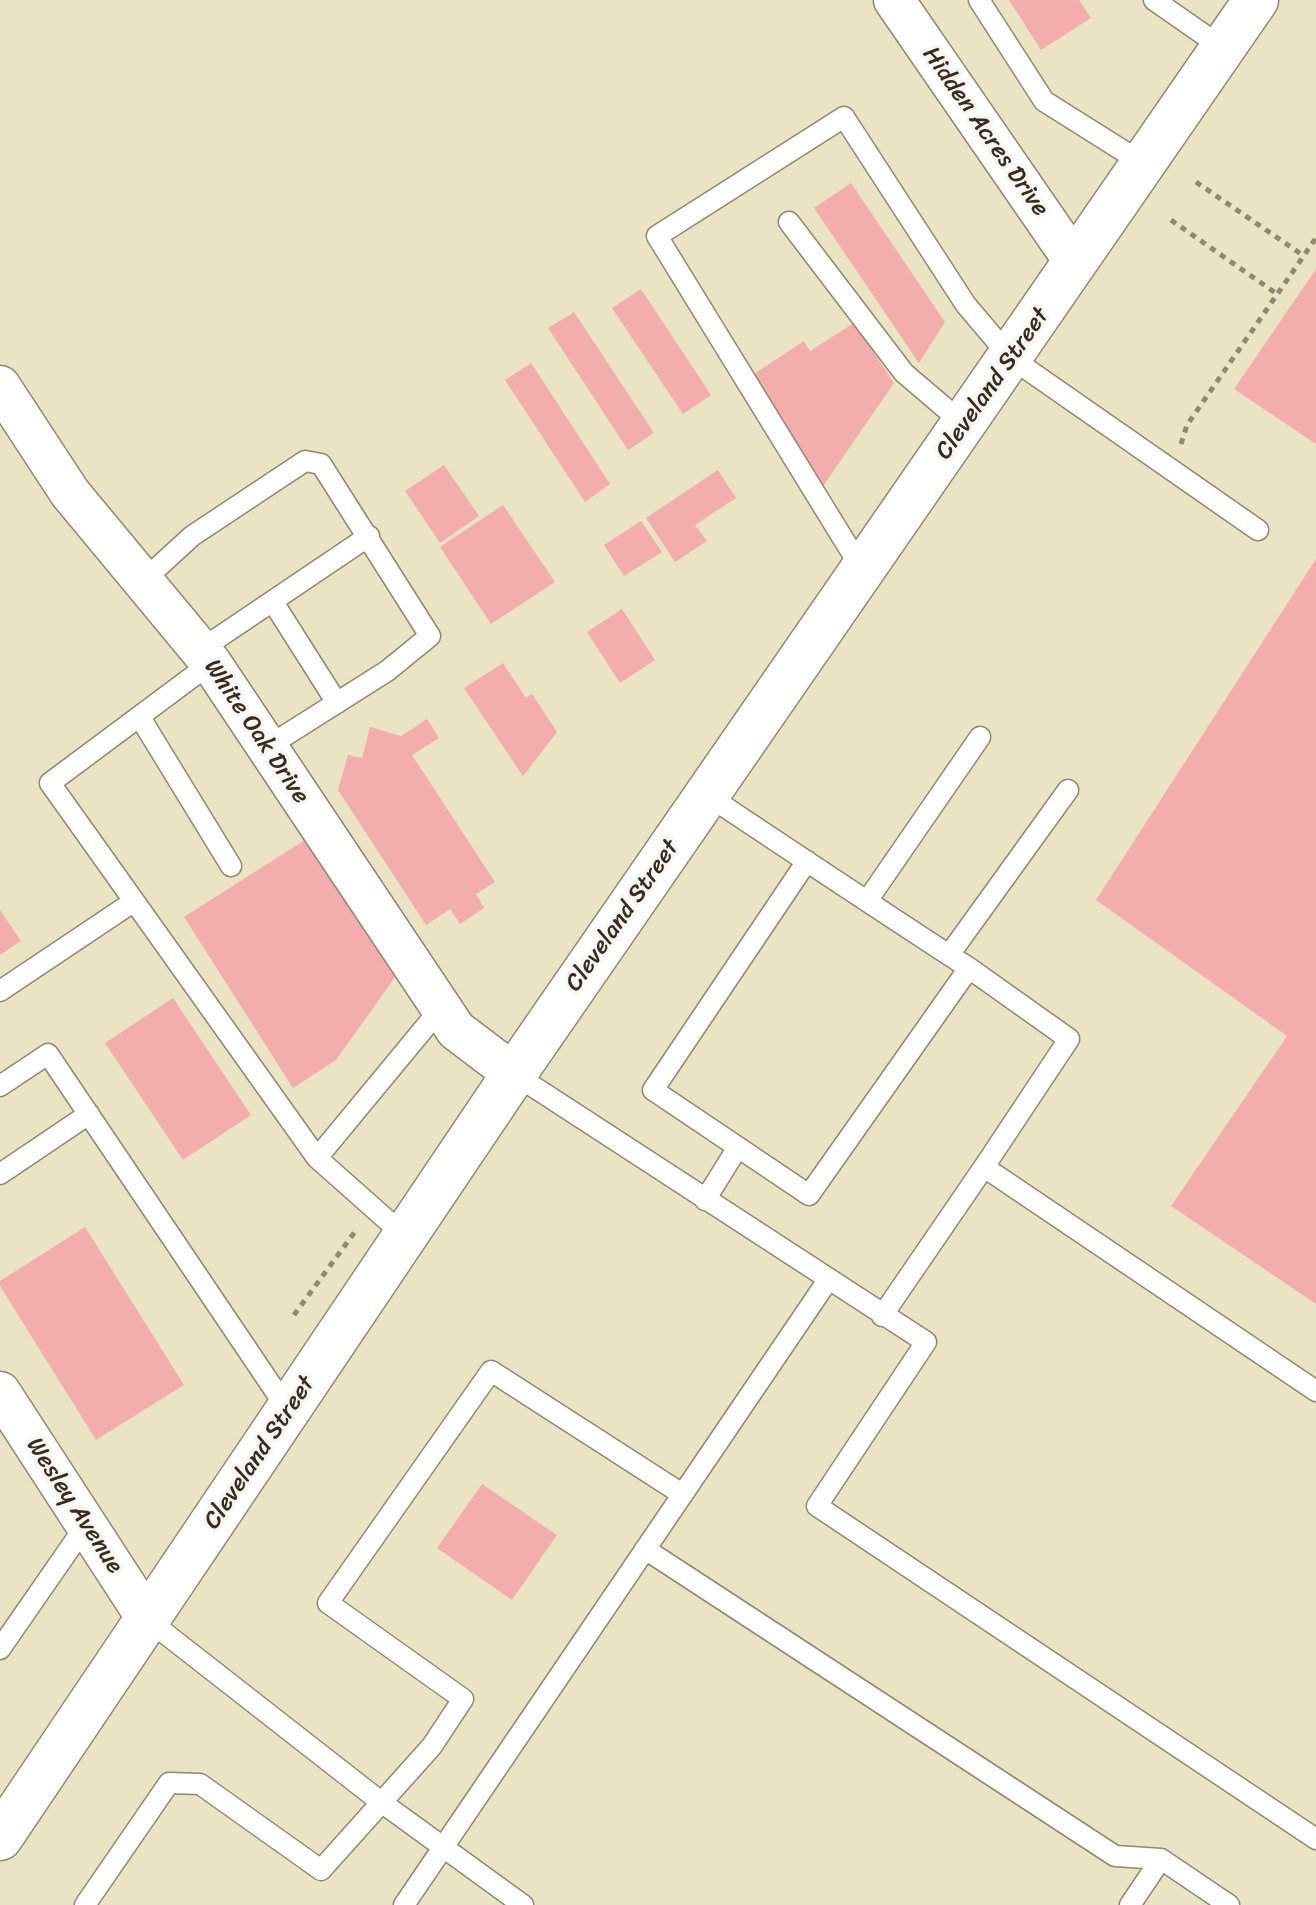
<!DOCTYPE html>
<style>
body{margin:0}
canvas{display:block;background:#eae4c4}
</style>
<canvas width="1316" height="1905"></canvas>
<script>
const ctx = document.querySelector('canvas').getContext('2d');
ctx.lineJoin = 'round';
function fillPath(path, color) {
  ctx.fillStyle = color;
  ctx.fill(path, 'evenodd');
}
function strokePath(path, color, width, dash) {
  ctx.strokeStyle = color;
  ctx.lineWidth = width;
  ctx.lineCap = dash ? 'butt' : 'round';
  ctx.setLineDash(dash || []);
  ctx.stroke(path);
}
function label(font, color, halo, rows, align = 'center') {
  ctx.font = font + ' Sriracha,sans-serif';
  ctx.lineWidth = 7;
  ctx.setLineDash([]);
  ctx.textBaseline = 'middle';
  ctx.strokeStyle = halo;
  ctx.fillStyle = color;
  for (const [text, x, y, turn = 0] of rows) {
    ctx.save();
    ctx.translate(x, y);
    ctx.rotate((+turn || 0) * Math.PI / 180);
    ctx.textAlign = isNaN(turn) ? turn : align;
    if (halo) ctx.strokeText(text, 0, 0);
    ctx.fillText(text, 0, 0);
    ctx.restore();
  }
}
fillPath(new Path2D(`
 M1009,0H1079L1091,18L1041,50Z
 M851,183L945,322L919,363L814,208Z
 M1316,269V444L1234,389Z
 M641,289L711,395L683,414L612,308Z
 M574,312L654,433L628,450L548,328Z
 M854,323L894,383L821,489L748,378L804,341L810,351Z
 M531,363L610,484L585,502L505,380Z
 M444,465L479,516L440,543L405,491Z
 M718,470L736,498L695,525L707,541L675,562L646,518Z
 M503,505L555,582L491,624L440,547Z
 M641,521L662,552L624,576L604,545Z
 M1316,559V1304L1171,1206L1287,1036L1096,900Z
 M622,609L655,660L620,683L587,632Z
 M503,663L526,698L532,694L557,732L523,776L464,688Z
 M427,719L439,738L412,755L495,882L476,894L484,908L460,924L450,909L426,925L338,790L348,755L362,758L370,727L401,736Z
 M308,838L396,976L336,1060L293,1088L184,917Z
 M0,910L21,941L0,955Z
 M173,998L251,1115L183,1160L105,1043Z
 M85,1227L184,1385L96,1440L0,1286V1281Z
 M482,1484L557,1535L512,1600L437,1548Z`), '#f2adac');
const lane = new Path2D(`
 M979,0L1044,101L1144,164
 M1154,0L1223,48
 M789,222L904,373L965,425
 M863,571L657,236L844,117L966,305L1011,358L1258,530
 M143,581L192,536L305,461L321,464L430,636L387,671L267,747
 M273,602L337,703
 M200,650L369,536
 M211,663L50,783L317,1158
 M141,719L231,866
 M707,795C794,853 881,911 969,968L809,1195L653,1090L807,861
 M867,901L980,737
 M949,955L1068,790
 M969,968L1069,1039L984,1167
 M0,991L133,902
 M514,1074L926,1342L817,1506L1316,1839
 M0,1086L48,1054L288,1410
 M0,1174L89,1114
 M705,1200L738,1147
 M405,1236L317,1158L441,1008
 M882,1316L984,1167L1316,1391
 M645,1549L1115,1856L1161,1859L1229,1905
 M148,1620L381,1802L523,1905
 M0,1649L86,1525
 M85,1905L169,1783L200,1784L321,1870L432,1746L463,1699L328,1603L491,1371L682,1494
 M404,1905L828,1280
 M1130,1905L1161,1859`);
const street = new Path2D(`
 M894,0L1076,264
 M0,386L70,493L211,663L456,1030L514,1074
 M0,1392L148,1620`);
const primary = new Path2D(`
 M0,1838L514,1074L1256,0`);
strokePath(lane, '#928771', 23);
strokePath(street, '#928771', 43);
strokePath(primary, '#928771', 47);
strokePath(new Path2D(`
 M1196,182L1304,256
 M1171,220L1277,294
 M1181,444L1187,425L1316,238
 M294,1315L357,1229`), '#928771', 5, [6, 6]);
strokePath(lane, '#fff', 20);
strokePath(street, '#fff', 40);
strokePath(primary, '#fff', 44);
label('24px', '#3b2a1e', '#f6f6f2', [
 ["Hidden Acres Drive",985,132,55],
 ["Cleveland Street",993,384,-55],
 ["White Oak Drive",256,732,56],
 ["Cleveland Street",623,916,-55],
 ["Cleveland Street",260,1453,-56],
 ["Wesley Avenue",74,1506,57]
]);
</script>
